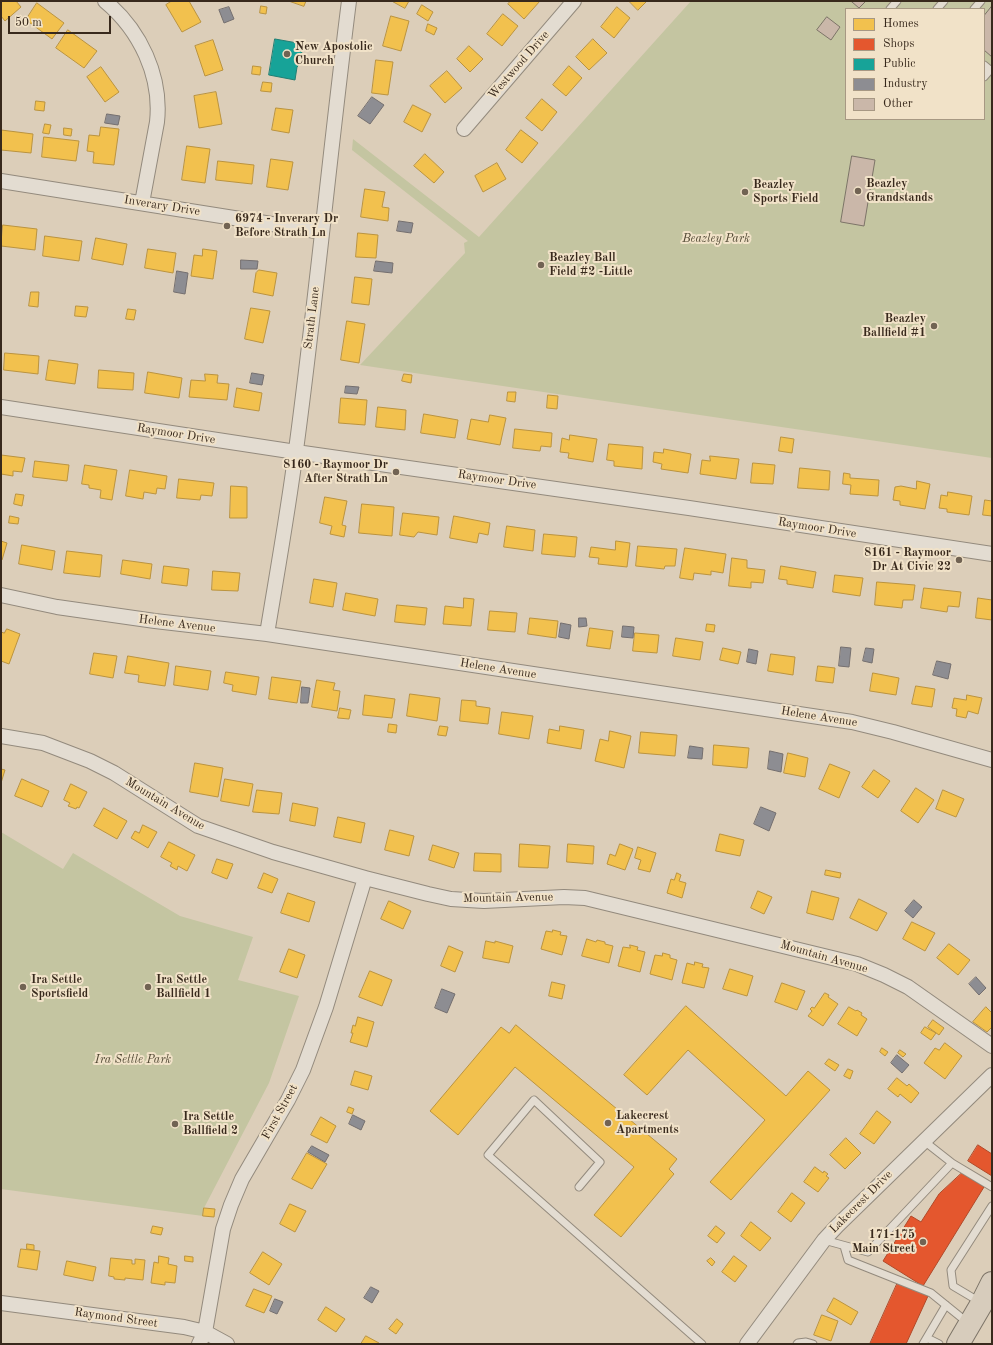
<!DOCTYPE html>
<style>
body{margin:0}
#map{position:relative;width:993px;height:1345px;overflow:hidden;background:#dcceb9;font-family:"Old Standard TT",serif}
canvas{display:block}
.frame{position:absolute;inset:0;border:2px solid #38291c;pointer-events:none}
.legend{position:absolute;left:845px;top:8px;width:140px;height:112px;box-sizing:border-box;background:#f1e2c8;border:1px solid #a79883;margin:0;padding:5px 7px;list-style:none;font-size:12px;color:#38291c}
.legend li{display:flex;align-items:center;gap:8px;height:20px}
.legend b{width:20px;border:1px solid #a79883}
.scale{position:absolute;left:8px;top:16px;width:103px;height:18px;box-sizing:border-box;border:2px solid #38291c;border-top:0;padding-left:5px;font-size:12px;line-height:14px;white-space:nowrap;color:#38291c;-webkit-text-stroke:3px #f1e2c8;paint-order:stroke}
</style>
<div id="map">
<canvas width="993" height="1345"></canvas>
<div class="frame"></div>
<ul class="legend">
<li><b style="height:11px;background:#f2c14e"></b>Homes</li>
<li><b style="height:11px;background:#e4572e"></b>Shops</li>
<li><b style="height:11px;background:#17a398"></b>Public</li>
<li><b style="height:11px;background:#8d8d92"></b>Industry</li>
<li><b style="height:11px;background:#cab7a9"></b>Other</li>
</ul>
<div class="scale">50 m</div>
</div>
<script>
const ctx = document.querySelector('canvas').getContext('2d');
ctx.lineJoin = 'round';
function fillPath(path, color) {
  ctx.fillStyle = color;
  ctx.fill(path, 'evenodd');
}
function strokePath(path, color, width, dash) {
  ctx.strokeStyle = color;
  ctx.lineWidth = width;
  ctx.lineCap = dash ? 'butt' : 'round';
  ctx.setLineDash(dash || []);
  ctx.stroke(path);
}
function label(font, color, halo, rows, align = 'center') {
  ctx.font = font + ' "Old Standard TT",serif';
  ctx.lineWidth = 4;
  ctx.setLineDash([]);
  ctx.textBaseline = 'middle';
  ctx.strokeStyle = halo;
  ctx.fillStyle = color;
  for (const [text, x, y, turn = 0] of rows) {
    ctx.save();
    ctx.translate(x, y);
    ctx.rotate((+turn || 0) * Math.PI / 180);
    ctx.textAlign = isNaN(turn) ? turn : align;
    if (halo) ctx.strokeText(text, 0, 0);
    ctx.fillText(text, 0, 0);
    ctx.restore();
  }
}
fillPath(new Path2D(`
 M691,1H992V458L360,365L465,253L464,243L468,241L352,150L353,139L479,237ZM846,9H984V119H846Z
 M1,832L63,869L73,853L180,916L253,937L238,980L299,996L269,1083L204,1208L203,1216L1,1189Z`), '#c4c5a1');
const homes = new Path2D(`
 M1,1H16L21,7L5,21L1,16Z
 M172,1H189L201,22L182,32L166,5Z
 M289,1H306L304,6Z
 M392,1H409L405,8Z
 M511,1H540L524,19L508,4Z
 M629,1H647L638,10Z
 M37,3L64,23L52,39L26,20Z
 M422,5L433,12L428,21L417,14Z
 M261,6L267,7L266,14L260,13Z
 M617,7L630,18L614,38L601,27Z
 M503,14L518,26L502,46L487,34Z
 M391,16L409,21L401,51L383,46Z
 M428,24L437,28L434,35L426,31Z
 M68,30L97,51L84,68L56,48Z
 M593,39L607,53L589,70L576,57Z
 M213,40L223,70L205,76L195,46Z
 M469,46L483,59L470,72L457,59Z
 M376,60L393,62L388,95L372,93Z
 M253,66L261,67L260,75L252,74Z
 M569,66L582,78L566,96L553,85Z
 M101,67L119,92L105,102L87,77Z
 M447,71L462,88L445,103L430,86Z
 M263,82L272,83L271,92L261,91Z
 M216,92L222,124L199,128L194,96Z
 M542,99L557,112L542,131L526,118Z
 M36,101L45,102L44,111L35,110Z
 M413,105L431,114L422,132L404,122Z
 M276,108L293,110L289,133L272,130Z
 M45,124L51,125L49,134L43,133Z
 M101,127L119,129L114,165L93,163L94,152L87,151L89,135L99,136Z
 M64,128L72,129L71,136L64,135Z
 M1,130L33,134L31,153L1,150Z
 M521,130L538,143L522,163L506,150Z
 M44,137L79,141L76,161L42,157Z
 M187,146L210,149L205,183L182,180Z
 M425,154L444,172L434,183L414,166Z
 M271,159L293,162L288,190L267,187Z
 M218,161L254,165L252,184L216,180Z
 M497,163L506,179L483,192L475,176Z
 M365,189L385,192L382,207L389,208L388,221L361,217Z
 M3,225L37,229L35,250L1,246Z
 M358,233L378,235L376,258L356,257Z
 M45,236L82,241L79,261L43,256Z
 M96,238L127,244L123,265L92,259Z
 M148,249L176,253L173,273L145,268Z
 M203,249L217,251L213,279L191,276L194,255L202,256Z
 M259,270L277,273L273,296L253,292L256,273Z
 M355,277L372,279L369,305L352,303Z
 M31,292H39L38,307L29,306Z
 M76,306L88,307L86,317L75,316Z
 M251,308L270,311L263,343L245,339Z
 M128,309L136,310L134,320L126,319Z
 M347,321L365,324L359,363L341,360Z
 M5,353L39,356L38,374L4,370Z
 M49,360L78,364L75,384L46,380Z
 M99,370L134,373L133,390L98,388Z
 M148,372L182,378L179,398L145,393Z
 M205,374L218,375L217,383L229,384L227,400L189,397L191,380L205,381Z
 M404,374L412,375L411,383L402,381Z
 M237,388L262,393L259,411L234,407Z
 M508,392H516L515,402L507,401Z
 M548,395L558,396L557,409L547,408Z
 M341,398L367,400L365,425L339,423Z
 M378,407L406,410L405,430L376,427Z
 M424,414L458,420L455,438L421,433Z
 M490,415L506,418L500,445L467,439L471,419L488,422Z
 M515,429L552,433L551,447L541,446L540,451L513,448Z
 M570,435L597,439L593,462L568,458L569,453L560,452L562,438L569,440Z
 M781,437L794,439L792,453L779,451Z
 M609,444L643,447L642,469L614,466V461L607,460Z
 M664,449L691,454L688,473L661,469L662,464L653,462L654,452L663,453Z
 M1,455L25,458L22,472L13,471V476L1,474Z
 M710,456L739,459L736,479L700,474L702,460L710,461Z
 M35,461L69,465L67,481L33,477Z
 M753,463L775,465L773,484L751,483Z
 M85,465L117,470L112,500L100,498L101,490L89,488V485L82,484Z
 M800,468L830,471L829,490L798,488Z
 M130,470L167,476L165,489L157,488L156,494L144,492L143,499L126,496Z
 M844,473L850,474V478L879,480L878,496L850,494L851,485L843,484Z
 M179,479L214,483L212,496L201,495L200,500L177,498Z
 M917,481L930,484L925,509L900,505V501L893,500L895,487L901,486L916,489Z
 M231,486L247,487V518H230Z
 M948,492L972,496L969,515L947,512V509L939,508L941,495L947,496Z
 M16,494L24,495L22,506L14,504Z
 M325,497L347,501L342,525L346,526L344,537L330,534L332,526L320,523Z
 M985,500L992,501V516L983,515Z
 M362,504L394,507L392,536L359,533Z
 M403,513L439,517L437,535L418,532L414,537L400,535Z
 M10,516L19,518L18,524L9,523Z
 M454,516L490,523L488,535L479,533L477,543L450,538Z
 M507,526L535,530L533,551L504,547Z
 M544,534L577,537L575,557L542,554Z
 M1,541L7,543L2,560H1Z
 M616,541L630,543L627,567L598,564L599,558L589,557L591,547L615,550Z
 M22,545L55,551L52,570L19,564Z
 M638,546L677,549L675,566H665L664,569L636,566Z
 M685,548L726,554L723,573L711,571V575L694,573L693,580L680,578Z
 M67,551L102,555L100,577L64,573Z
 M732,558L747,560V568L765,570L763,583L751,582V588L729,586Z
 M123,560L152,564L150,579L121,574Z
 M164,566L189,569L187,586L162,583Z
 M781,566L816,572L813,588L787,584V580L779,579Z
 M213,571L240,573L238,591L212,590Z
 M835,575L863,578L860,596L833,592Z
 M314,579L337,583L333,607L310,603Z
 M877,582L915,585L913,600H903L902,608L875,605Z
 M924,588L961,592L959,607L948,606L947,612L921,608Z
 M346,593L378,599L375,616L343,610Z
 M464,598L474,599L471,626L443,624L445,606L463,608Z
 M978,598L992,600V620L976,618Z
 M397,605L427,608L425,625L395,622Z
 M490,611L517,613L515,632L488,630Z
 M530,618L558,621L556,638L528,634Z
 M707,624L715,625L714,632L706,631Z
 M590,628L613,631L610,649L587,646Z
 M7,629L20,634L9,664L1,661V632L4,633Z
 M635,633L659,635L657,653L633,651Z
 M676,638L703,642L700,660L673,656Z
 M723,648L741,652L738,664L720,660Z
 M94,653L117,656L113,678L90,674Z
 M771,654L795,657L793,675L768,671Z
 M128,656L169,663L165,686L138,682L139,675L125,673Z
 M176,666L211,671L208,690L174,685Z
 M818,666L835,668L833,683L816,681Z
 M226,672L259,677L256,695L232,691L233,685L224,683Z
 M873,673L899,678L896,695L870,691Z
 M272,677L301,681L297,703L269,699Z
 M317,680L335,683L333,690L340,691L337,711L312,707Z
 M916,686L935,689L932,707L912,704Z
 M410,694L440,698L437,721L407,716Z
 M365,695L395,699L392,718L363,715Z
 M967,695L982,698L978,714L968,711L966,718L956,716L957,709L952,708L954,698L966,700Z
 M462,700L476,701V706L490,708L488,724L460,721Z
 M340,708L351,710L349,719L338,718Z
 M502,712L533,716L529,739L499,734Z
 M389,724L397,725L396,733L388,732Z
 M440,726L448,727L446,736L438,735Z
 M560,726L584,730L581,749L547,743L549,729L559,731Z
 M610,731L631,736L624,768L595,761L600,739L608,741Z
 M641,732L677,735L675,756L639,753Z
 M714,745L749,748L747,768L713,765Z
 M788,753L808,758L805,777L784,773Z
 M195,763L223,768L218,797L190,792Z
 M830,764L850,772L839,798L819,789Z
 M1,769L5,770L1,783Z
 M874,770L890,781L878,798L862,787Z
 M22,779L49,791L42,807L15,796Z
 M225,779L253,784L249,806L221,801Z
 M71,784L87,792L79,808L77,807L76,809L68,806L70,803L64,800Z
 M916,788L934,800L918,823L901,811Z
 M257,790L282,793L279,814L253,812Z
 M943,790L964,799L956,817L936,809Z
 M293,803L318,808L315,826L290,821Z
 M104,808L127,821L117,839L94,826Z
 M338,817L365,823L361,843L334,837Z
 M143,825L157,832L148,848L131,838L135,831L139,833Z
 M390,830L414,836L409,856L385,850Z
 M720,834L744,840L740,856L716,851Z
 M169,842L195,855L187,871L178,866L177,870L170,866L172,863L161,857Z
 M520,844L550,846L548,868L519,867Z
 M568,844L594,846L593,864L567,862Z
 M620,844L633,849L625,870L607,864L610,854L615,856Z
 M433,845L459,853L454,868L429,860Z
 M638,847L656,853L650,872L638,869L641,860L635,858Z
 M475,853L501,854V872L474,871Z
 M217,859L233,864L227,879L212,873Z
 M826,870L841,873L840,878L825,875Z
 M264,873L278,879L272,893L258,888Z
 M677,873L681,875L679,881L686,883L682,898L667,893L671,879L674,880Z
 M758,891L772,897L764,914L751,908Z
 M812,891L839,898L833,920L807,913Z
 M288,893L315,902L309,922L281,913Z
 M859,899L887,913L877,931L850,918Z
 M389,901L411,911L403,929L381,919Z
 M912,922L935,933L925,951L903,939Z
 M553,930L561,932L560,935L567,936L562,955L541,949L546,931L552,932Z
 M587,939L596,942L597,940L605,942V944L613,946L609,963L582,956Z
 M486,941L495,943V941L513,946L509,963L483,958Z
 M949,944L970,960L958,975L937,958Z
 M630,945L638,947L637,950L645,952L640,972L618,966L623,947L630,948Z
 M449,946L463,952L455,972L441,966Z
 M289,949L305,955L297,978L280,972Z
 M663,953L670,955V958L677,960L672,980L650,974L655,955L662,956Z
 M695,962L703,964L702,967L709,968L704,988L682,983L687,963L694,965Z
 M730,969L753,976L747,996L723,989Z
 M370,971L392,980L382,1006L359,997Z
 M552,982L565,985L562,999L549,996Z
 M782,983L805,991L797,1010L775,1002Z
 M825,993L829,995L828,997L838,1004L823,1026L808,1016L812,1011L810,1009L812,1007L814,1008Z
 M686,1006L786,1096L808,1071L830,1090L731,1200L710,1182L765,1120L688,1050L647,1095L624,1075Z
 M849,1007L856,1011L857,1010L862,1013L861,1015L867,1019L857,1036L838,1024Z
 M986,1007L992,1013V1027L987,1032L973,1022Z
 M358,1017L374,1022L367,1047L350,1042L353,1033H351L353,1025L355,1026Z
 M933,1020L944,1028L939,1035L928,1027Z
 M516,1025L677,1159L669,1169L674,1174L621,1237L594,1215L634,1167L515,1067L458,1135L430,1111L501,1027L509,1033Z
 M925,1027L936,1033L931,1040L921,1033Z
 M945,1043L962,1056L945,1079L924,1063L935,1048L939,1050Z
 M882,1048L888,1052L885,1056L880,1052Z
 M900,1050L906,1054L903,1057L898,1053Z
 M829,1059L839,1065L835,1071L825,1064Z
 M848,1069L853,1071L850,1079L844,1076Z
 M355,1071L372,1076L368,1090L351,1085Z
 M897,1078L907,1086L909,1084L919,1093L911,1103L900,1094L898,1097L888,1089Z
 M349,1107L354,1109L352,1114L347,1112Z
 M877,1111L891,1122L874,1144L860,1134Z
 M321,1117L336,1126L327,1143L311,1135Z
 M846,1138L861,1153L845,1169L830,1155Z
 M307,1153L327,1164L312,1189L292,1179Z
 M815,1167L823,1173L824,1171L828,1174L826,1176L829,1178L818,1192L804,1182Z
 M792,1193L805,1203L791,1222L778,1212Z
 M290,1204L306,1211L295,1232L280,1224Z
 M204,1208L215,1209L214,1217L203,1216Z
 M751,1222L771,1238L760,1251L741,1236Z
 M153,1226L163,1228L161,1235L151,1233Z
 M716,1226L725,1233L717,1243L708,1236Z
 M27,1244L34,1245V1250L27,1249Z
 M21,1249L40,1251L37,1270L18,1267Z
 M263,1252L282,1264L269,1285L250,1273Z
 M159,1256L169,1258L168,1264L177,1266L175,1283L165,1282V1285L151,1283L154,1262L158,1263Z
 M185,1256L193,1257V1262L185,1261Z
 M734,1256L747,1266L735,1282L722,1272Z
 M111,1258L132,1260V1264H135V1259L145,1260L143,1280L125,1278V1280L114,1279V1277L109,1276Z
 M711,1258L715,1262L712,1266L707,1261Z
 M67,1261L96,1267L93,1281L64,1275Z
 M254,1289L272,1296L264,1313L246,1306Z
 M834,1298L858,1312L851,1325L827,1311Z
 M326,1307L345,1319L336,1332L318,1320Z
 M822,1315L838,1321L831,1341L814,1335Z
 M397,1319L403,1324L396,1334L389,1329Z
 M366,1336L379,1343L378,1344H361Z`);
fillPath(homes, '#f2c14e');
strokePath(homes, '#ba933f', 1);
const shops = new Path2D(`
 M978,1145L992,1154V1176L968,1161Z
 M962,1173L984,1187L923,1286L883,1261L911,1216L921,1222L939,1194Z
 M898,1282L928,1296L906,1344H870Z`);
fillPath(shops, '#e4572e');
strokePath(shops, '#b04929', 1);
const public = new Path2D(`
 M275,39L303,44L300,64L297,67L295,80L269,75Z`);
fillPath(public, '#17a398');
strokePath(public, '#217e73', 1);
const industry = new Path2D(`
 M229,7L234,19L224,23L219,10Z
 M372,97L384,105L370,124L358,116Z
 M107,114L120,116L118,125L105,123Z
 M399,221L413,223L411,233L397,231Z
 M241,260L258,261L257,269H241Z
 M376,261L393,263L392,273L374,271Z
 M177,271L188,273L185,294L174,292Z
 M252,373L264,375L262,385L250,383Z
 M346,386L359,387L357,394L345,393Z
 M579,618H586L587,626L579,627Z
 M561,623L571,625L569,639L559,637Z
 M623,626L634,627L633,638L622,637Z
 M841,647L851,648L849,667L839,666Z
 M866,648L874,649L872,663L863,661Z
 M749,649L758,651L756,664L747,662Z
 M937,661L951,664L948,679L933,675Z
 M302,687L310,688L308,703H301Z
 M690,746L703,748L702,759L688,758Z
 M770,751L783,754L781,772L768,769Z
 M761,807L776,813L769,831L754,824Z
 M914,900L922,907L913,918L905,911Z
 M976,977L986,988L979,995L969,984Z
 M442,989L455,994L447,1013L435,1008Z
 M897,1055L909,1065L902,1073L891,1063Z
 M353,1115L365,1121L361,1130L349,1124Z
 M312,1146L329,1155L325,1162L308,1152Z
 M371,1287L379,1291L372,1303L364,1298Z
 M275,1299L283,1302L277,1314L270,1311Z`);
fillPath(industry, '#8d8d92');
strokePath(industry, '#746f6f', 1);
const building = new Path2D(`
 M854,1H866L859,8L852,2Z
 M992,6V57L984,50V16Z
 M827,17L840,27L831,40L817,30Z
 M852,156L875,160L864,226L841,222Z`);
fillPath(building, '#cab7a9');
strokePath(building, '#7d7468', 1);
const lane = new Path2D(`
 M890,9L897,1
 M937,9L944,1
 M974,9L981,1
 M984,65L990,70L984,77
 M924,1141L952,1163
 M579,1187L600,1162L534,1100L488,1155L702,1344
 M824,1240L868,1252L952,1163L992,1187
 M844,1246L848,1260L931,1293L968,1323
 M980,1302L953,1286L951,1270L992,1206
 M927,1338L939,1344
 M797,1344L798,1343L806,1342L813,1344
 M923,1344L946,1305`);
const street = new Path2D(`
 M105,1C140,30 162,76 157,122L142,203
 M464,129L574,1
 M1,181L322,232
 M1,407L296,452L689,508L992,554
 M1,595L57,607L155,621L267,634L852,722L893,732L992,760
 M267,634C277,573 288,512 296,450C316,301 330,151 349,1
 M1,736L43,743L90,761L114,773L198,826L273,852L365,878L428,894L451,899L484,901L564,897L585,898L857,964L884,975L908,987L992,1046
 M1,1303L184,1327L205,1332L227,1344
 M199,1344L205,1332L223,1229L231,1205L242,1179L288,1100L303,1070L326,1007L365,878
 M747,1344L824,1240L837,1226L992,1075`);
const primary = new Path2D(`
 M958,1344L982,1303L992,1283`);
strokePath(lane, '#938a7d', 9);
strokePath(street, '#938a7d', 16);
strokePath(primary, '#7d7468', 24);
strokePath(lane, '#e3dcd1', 7);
strokePath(street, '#e3dcd1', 14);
strokePath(primary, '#d7ccbc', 22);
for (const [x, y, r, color] of [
 [287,54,4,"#716353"],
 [858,191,4,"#716353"],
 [745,192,4,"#716353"],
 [227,226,4,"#716353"],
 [541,265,4,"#716353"],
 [934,326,4,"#716353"],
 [396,472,4,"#716353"],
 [959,560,4,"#716353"],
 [23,987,4,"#716353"],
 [148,987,4,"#716353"],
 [608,1123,4,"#716353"],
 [175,1124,4,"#716353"],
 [923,1242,4,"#716353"]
]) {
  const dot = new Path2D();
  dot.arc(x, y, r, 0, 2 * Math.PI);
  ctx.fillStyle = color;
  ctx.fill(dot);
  strokePath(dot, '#f1e2c8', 1.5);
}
label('bold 12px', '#38291c', '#f1e2c8', [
 ["New Apostolic",295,47],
 ["Church",295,61],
 ["Beazley",866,184],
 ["Grandstands",866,198],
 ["Beazley",753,185],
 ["Sports Field",753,199],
 ["6974 - Inverary Dr",235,219],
 ["Before Strath Ln",235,233],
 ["Beazley Ball",549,258],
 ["Field #2 -Little",549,272],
 ["Beazley",926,319,"right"],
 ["Ballfield #1",926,333,"right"],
 ["8160 - Raymoor Dr",388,465,"right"],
 ["After Strath Ln",388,479,"right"],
 ["8161 - Raymoor",951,553,"right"],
 ["Dr At Civic 22",951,567,"right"],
 ["Ira Settle",31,980],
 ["Sportsfield",31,994],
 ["Ira Settle",156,980],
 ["Ballfield 1",156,994],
 ["Lakecrest",616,1116],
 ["Apartments",616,1130],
 ["Ira Settle",183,1117],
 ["Ballfield 2",183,1131],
 ["171-175",915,1235,"right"],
 ["Main Street",915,1249,"right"]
], 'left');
label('12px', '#38291c', '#f1e2c8', [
 ["Westwood Drive",519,65,-49],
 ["Inverary Drive",162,206,9],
 ["Strath Lane",312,318,-83],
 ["Raymoor Drive",176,434,9],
 ["Raymoor Drive",497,480,8],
 ["Raymoor Drive",817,528,9],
 ["Helene Avenue",177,624,7],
 ["Helene Avenue",498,669,9],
 ["Helene Avenue",819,717,9],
 ["Mountain Avenue",165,804,31],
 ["Mountain Avenue",508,898,-1],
 ["Mountain Avenue",824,957,16],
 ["First Street",280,1112,-61],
 ["Lakecrest Drive",861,1202,-45],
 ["Raymond Street",116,1318,8]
]);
label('italic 12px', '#504733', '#f1e2c8', [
 ["Beazley Park",716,239],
 ["Ira Settle Park",133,1060]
]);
</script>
